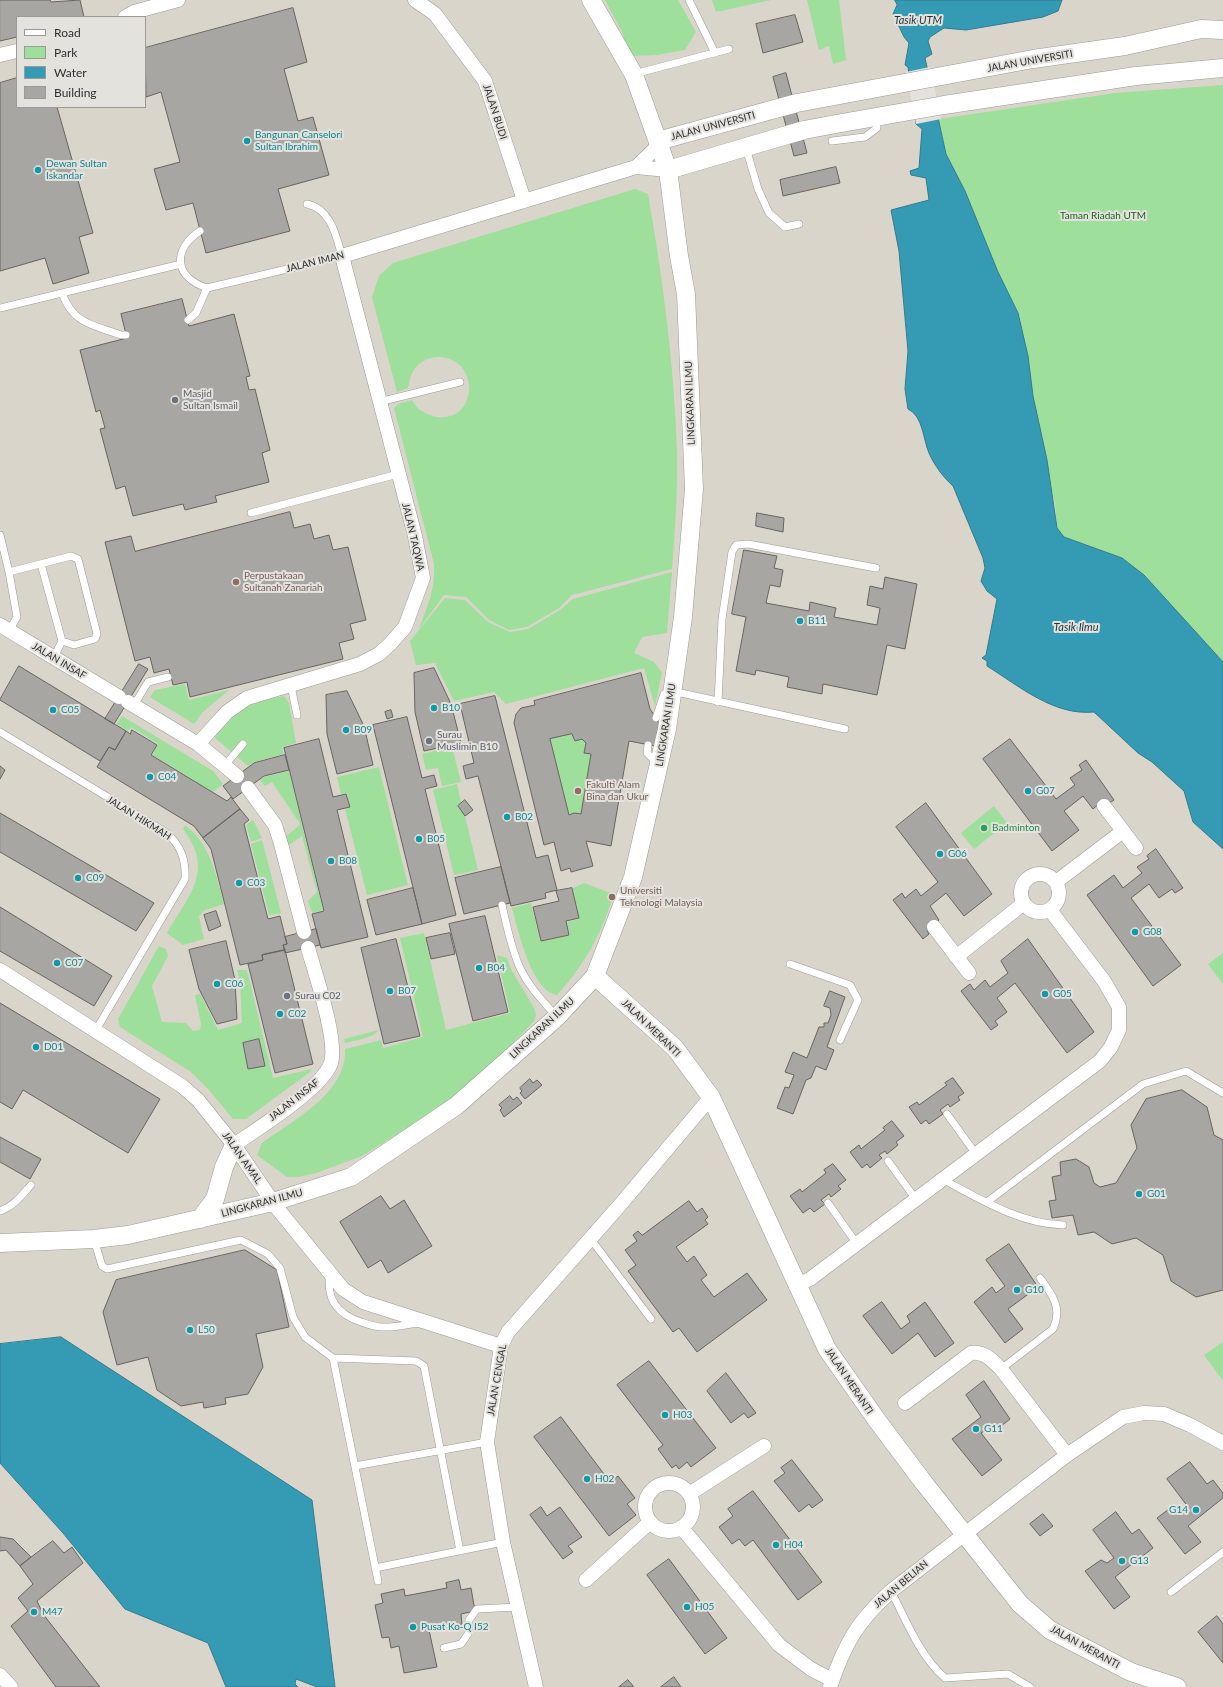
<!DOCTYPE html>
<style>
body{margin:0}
#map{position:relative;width:1223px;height:1687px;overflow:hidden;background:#e4e2dd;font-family:Lato,sans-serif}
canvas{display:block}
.legend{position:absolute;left:16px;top:16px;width:130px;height:92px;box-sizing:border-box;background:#e4e2dd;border:1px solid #9c9a97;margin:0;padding:5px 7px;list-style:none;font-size:12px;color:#2f2f2d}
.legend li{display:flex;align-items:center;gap:8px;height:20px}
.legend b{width:20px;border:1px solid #9c9a97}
</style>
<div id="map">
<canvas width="1223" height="1687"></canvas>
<ul class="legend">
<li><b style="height:5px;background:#fff"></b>Road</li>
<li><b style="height:11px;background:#9ddf9b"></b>Park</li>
<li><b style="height:11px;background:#359bb5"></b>Water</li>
<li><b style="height:11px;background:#a8a6a2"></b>Building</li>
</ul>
</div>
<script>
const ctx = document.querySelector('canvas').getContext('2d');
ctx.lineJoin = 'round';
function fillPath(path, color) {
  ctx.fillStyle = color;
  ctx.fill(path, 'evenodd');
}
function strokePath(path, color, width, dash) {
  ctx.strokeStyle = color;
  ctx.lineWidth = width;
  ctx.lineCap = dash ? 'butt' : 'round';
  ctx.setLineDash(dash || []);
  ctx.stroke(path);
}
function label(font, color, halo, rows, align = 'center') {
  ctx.font = font + ' Lato,sans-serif';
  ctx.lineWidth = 4;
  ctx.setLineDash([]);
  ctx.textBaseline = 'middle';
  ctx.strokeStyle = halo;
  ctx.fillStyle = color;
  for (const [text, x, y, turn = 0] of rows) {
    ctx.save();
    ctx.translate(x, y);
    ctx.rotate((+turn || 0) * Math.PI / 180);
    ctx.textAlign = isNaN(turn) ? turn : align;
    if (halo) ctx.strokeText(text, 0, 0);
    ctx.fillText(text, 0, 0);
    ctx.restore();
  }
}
fillPath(new Path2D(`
 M0,0H1223V1687H0ZM17,17H145V107H17Z`), '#dad5ca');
fillPath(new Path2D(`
 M605,0H678L696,32L685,50L657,55L631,56L621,30Z
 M712,0H771L716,12Z
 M807,0H839L846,60L833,64L829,46L819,50Z
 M1223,85V662L1144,575L1122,558L1064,537L1057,528L1055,503L1050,485L1047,460L1033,396L1028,356L1018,313L998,272L965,191L946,154L939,119L1115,93Z
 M635,189L648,194C663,279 674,365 677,451C678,490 675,530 672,569L572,595L559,608L527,627L509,630L489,620L466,597L444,595L419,629C427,607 436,588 434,564L394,408L398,404L412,400C421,419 454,425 465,404C474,389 468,367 452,360C437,353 419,359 412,373C410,377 409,383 408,388L397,392L372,297L379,276L393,263Z
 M672,572L667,633L642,637L634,653L654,662L662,673L655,706L644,668L506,704L494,692L454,701L435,663L416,665L410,641L445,598L465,600L488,622L510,632L528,629L560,610L573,599Z
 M185,684L189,700L229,690L203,712L194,724L150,697L155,690Z
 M284,696L289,703L296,743L282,747L284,754L254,762L248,766L215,738V736L230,717L253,702Z
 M122,716L213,771L223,784L213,792L152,755L158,744L131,727L128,731L117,724Z
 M572,734L575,741L582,739L586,743L584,753L591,754L581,814L574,813L569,815L550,739Z
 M452,747L461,782L442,786L438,768L426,770L422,754Z
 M379,767L408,885L367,895L345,809L350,808L347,793L341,794L337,777Z
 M289,771L323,910L312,913L308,901L317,892L302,836L289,845L287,844L285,837L300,825L299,822L272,782L265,786L260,780L264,777Z
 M457,784L461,803L457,806L465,816L478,870L454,875L433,790Z
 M994,806L1007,823L974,849L961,833Z
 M253,820L262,838L251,842L246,825Z
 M185,825C211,845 216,875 224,904L205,910L199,916L204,939L183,945L167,933C189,895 215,871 183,829Z
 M262,840L281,913L269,915L251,844Z
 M584,883L613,894C604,931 583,967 557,995C531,991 518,929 512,908L531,903L540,941L570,935L567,922L579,919L573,888Z
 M424,933L446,1030L510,1013L497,955L507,958L511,969L534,1008L536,1015L534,1021L476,1082L414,1124L362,1156L316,1173L298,1177H287L257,1155L262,1143C293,1120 347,1094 345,1049L381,1040L383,1048L423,1037L400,938Z
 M159,946L166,949L168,956L152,986L162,1022L186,1023L193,1031L200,1030L201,1024L195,995L200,994L218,1030L242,1023L240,983L237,970H247L273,1078L312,1069L310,1072L246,1119H233L208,1089L191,1072L120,1027L118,1019Z
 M1223,953V984L1208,964Z
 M379,1030C372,1039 355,1040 345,1043L344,1039Z
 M1223,1342V1381L1204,1355Z`), '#9ddf9b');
const water = new Path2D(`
 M895,0H1062L1058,11L1043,17L966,30L944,28L930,37L928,41L932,54L925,58L946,154L965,191L998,272L1018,313L1028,356L1033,396L1047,460L1057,528L1064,537L1122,558L1144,575L1223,662V849L1193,822L1184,791L1152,762L1138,753L1094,712C1054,716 1019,686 987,666V661L982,658L986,655L997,599L987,591L981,581L985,568L983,558L953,486C944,478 934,465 929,453C923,439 923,416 908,409L905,389L908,351L899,251L891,210L929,200L926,178L911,175L910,171L919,168L922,129L916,124L908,67L905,65L909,43L904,37L893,14L897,5Z
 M61,1337L312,1500L335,1687H317L296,1679L295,1684L298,1687H226L208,1643L125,1609L63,1533L0,1463V1344Z`);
fillPath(water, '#359bb5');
strokePath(water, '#337b8c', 1);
fillPath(new Path2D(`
 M930,67L941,119L916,124L906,72Z`), '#e4e2dd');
const building = new Path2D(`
 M0,0H50L51,2L80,0L84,17H17V37L0,41Z
 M293,8L307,62L284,69L298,121L313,117L329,175L278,189L290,231L206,253L193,203L166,210L154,169L180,162L161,92L146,97L145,48Z
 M795,15L803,42L763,53L756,24Z
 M786,73L807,153L794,156L773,77Z
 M17,78V107H57L93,233L79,237L89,273L53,284L45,258L0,271V83Z
 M836,167L840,183L783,196L780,180Z
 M182,299L189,326L234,314L250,376L246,377L249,390L255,389L270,450L262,453L269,482L215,496L217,502L185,510L183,504L133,516L125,486L116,489L100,429L105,428L100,410L96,412L80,350L127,338L121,314Z
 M290,512L294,528L310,524L314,539L329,535L333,550L348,547L366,620L350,624L354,639L339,643L343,659L190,697L187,682L173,685L169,669L154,673L150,657L135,661L105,542L131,536L135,551Z
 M757,513L784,518L783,532L756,526Z
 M744,550L777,556L774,568L783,570L780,587L770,585L766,603L809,611L810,602L836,608L834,617L877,625L880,608L867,605L870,586L883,589L885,577L917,584L905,649L887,645L877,695L823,684L822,694L787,687L789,677L756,670L755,675L736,671L746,617L732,614Z
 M139,664L148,669L114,724L105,719Z
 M19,666L126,731L115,750L109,747L100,761L0,700Z
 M434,668L451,704L461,743L424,751L415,712L414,673Z
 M641,673L650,709L659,723L655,746L629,741L611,846L586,841L593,866L571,872L570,868L561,871L554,842L544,845L514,723L516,714L521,708L535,705L534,701ZM572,734L575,741L582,739L586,743L584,753L591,754L581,814L574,813L569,815L550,739Z
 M347,691L364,726L373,765L337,774L327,734L326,695Z
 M495,696L536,858L548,855L557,890L545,893L546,898L511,906L478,776L466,779L463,766L474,763L460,704Z
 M391,710L393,717L387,719L385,712Z
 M407,717L422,778L434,775L437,786L425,789L456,915L422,924L373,725Z
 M132,730L157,745L151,755L227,801L231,797L240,809L203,838L194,826L97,767L109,747L115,750L126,731L130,734Z
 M319,739L333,797L346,794L350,807L337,810L368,937L321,948L312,914L324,911L284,748Z
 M1010,739L1056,799L1075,785L1070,778L1082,770L1079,765L1086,760L1114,800L1108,804L1103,800L1093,809L1083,796L1064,811L1079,830L1052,851L983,759Z
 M285,755L289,770L264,776L233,799L223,786L254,763Z
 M0,766L5,770L0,779Z
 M465,800L473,810L465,816L458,806Z
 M926,803L992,894L964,916L946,893L930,906L939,920L927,930L929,934L923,939L893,900L902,893L905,898L916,889L921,896L938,882L896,827Z
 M240,809L249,820L244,824L268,919L280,916L287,944L283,945L285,950L262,955L263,960L240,965L211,849L203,838Z
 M0,813L154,903L136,931L0,852Z
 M1156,849L1183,888L1175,893L1172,889L1159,898L1149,884L1131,898L1181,965L1153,986L1087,895L1114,875L1123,888L1142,873L1137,867L1149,859L1147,856Z
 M501,867L510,903L464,914L455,878Z
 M413,888L422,924L376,935L367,900Z
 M572,888L579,918L566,921L569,935L541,941L533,907L559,901L556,891Z
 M0,907L112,976L94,1006L0,951Z
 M216,911L221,926L209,931L204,915Z
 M485,916L508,1012L473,1021L449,924Z
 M316,929L320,945L285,953L283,945L287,944L285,937Z
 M450,933L455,954L431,959L426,938Z
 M396,939L420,1036L384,1044L361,948Z
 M1028,939L1094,1032L1067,1053L1015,983L997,998L1007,1012L995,1021L998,1025L991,1030L961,991L970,984L974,990L985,980L990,987L1008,973L1001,961Z
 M226,941L235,980L237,1019L217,1024L199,989L189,950Z
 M285,950L313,1064L275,1073L248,964L263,960L262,955Z
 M830,991L845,997L827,1047L834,1050L826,1070L816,1066L811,1078L806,1080L793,1114L777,1108L785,1087L789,1088L794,1075L785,1072L793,1052L807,1058L819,1027H824V1023H828L831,1015L830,1008L824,1006Z
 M0,1003L160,1099L128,1153L23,1090L12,1109L0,1102Z
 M259,1039L265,1066L248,1069L243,1043Z
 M953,1078L964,1093L958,1097L960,1100L950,1107L948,1104L940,1110L943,1114L929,1124L926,1120L921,1124L909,1107L917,1102L919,1105L947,1085L945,1083Z
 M530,1079L533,1083L537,1080L542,1085L525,1099L520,1093L522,1091L520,1088Z
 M1182,1090L1207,1107L1214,1135L1223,1140V1290L1196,1297L1171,1281L1163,1255L1136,1238L1112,1244L1094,1232L1078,1235L1073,1215L1052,1218L1049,1201L1056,1200L1052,1177L1061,1175L1060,1162L1076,1159L1089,1167L1094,1183L1100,1187L1116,1183L1137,1148L1131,1125L1146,1099Z
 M510,1096L513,1100L517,1097L522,1103L504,1117L500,1110L502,1108L499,1105Z
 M892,1121L904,1136L896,1142L898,1145L887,1154L885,1151L879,1155L882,1158L870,1168L867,1164L862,1168L850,1152L859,1145L861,1149L885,1130L883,1128Z
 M0,1137L41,1159L30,1179L0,1162Z
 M833,1164L846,1180L838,1186L841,1189L831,1197L829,1194L821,1200L825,1204L814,1212L810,1208L803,1213L790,1196L800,1189L802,1192L826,1173L824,1170Z
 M381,1196L390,1209L404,1200L432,1246L388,1273L381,1260L368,1268L340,1222Z
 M689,1201L697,1212L702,1208L708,1217L705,1220L708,1224L676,1247L687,1262L694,1256L707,1275L701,1280L714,1297L747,1273L767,1300L697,1352L679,1328L673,1332L628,1271L636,1265L625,1250L637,1241L633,1235L638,1231L642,1235Z
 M1009,1244L1038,1287L1008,1309L1023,1329L1005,1343L974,1302L992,1287L996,1293L1005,1286L986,1260Z
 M245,1250L277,1270L289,1327L256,1334L263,1367L248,1394L225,1398L226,1404L204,1408L203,1402L181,1406L157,1390L148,1357L117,1365L103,1312L116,1280Z
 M882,1302L901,1329L910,1322L907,1316L925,1302L954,1343L935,1357L918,1333L892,1354L863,1316Z
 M649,1361L716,1448L691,1467L687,1462L679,1469L676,1465L672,1468L658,1449L663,1445L617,1385Z
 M726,1373L756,1413L748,1418L744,1413L731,1423L707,1391Z
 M984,1381L1010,1419L995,1431L991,1427L981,1433L1002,1460L982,1476L952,1439L981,1417L966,1395Z
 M561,1417L610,1482L618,1476L635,1498L627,1504L636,1515L609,1536L534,1437Z
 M792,1460L823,1500L812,1508L809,1504L799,1512L774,1481L785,1473L781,1468Z
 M1190,1462L1207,1484L1213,1480L1223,1493V1498L1188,1526L1201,1542L1185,1554L1157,1518L1173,1506L1179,1514L1188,1507L1167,1479Z
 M753,1491L822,1582L798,1600L753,1540L745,1546L739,1539L732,1544L719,1527L733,1516L728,1509Z
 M541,1507L547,1516L560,1507L582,1537L568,1546L573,1552L563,1559L530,1515Z
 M1116,1512L1132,1534L1139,1529L1153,1548L1115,1577L1130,1597L1114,1609L1085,1571L1101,1560L1107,1563L1114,1558L1093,1530Z
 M1043,1514L1053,1526L1040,1536L1030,1524Z
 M0,1537L13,1539L31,1557L20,1566L6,1550L0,1551Z
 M53,1541L64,1553L72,1547L83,1563L37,1601L43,1614L100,1687H56L11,1626L28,1611L18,1598L33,1584L20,1566Z
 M669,1559L727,1638L705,1654L647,1575Z
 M459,1580L461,1590L471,1588L475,1611L461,1614L462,1624L429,1630L437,1667L404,1673L399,1646L391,1648L389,1637L382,1638L375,1605L383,1603L381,1594L404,1589L405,1596L447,1588L446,1583Z
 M1217,1616L1223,1624V1663L1198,1632Z
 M674,1677L681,1687H661Z
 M628,1680L634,1687H619Z`);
fillPath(building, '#a8a6a2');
strokePath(building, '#676561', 1);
const service = new Path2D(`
 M689,0L715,53
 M634,74L729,49
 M832,141L865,137L877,128L876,118
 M746,148L758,189L769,213L785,227L799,224
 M200,231C172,250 174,277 207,288L342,256C336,236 331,209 307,204
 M62,293C73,324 93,325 121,335H126
 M0,308L181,264
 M188,320L196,313L207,288
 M379,402L460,382
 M251,513L398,474
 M0,535L9,572L17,617L9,631
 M41,564L62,641L54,657
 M9,572L71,556L78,559L97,634L95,639L74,645L62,641
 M291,686L297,715
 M672,691L845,729
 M718,702L722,619L732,552L736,545L748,544L876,568
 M134,705L148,682L168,677
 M656,718L664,694
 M0,732L167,833C181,846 186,860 185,879L96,1030
 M648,745L647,753L653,759L660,761
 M225,765L243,744
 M502,905C507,927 511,948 520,968C529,987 543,1001 556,1016
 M790,964L850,985L858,1000L840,1040
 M947,1114L976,1154
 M888,1161L915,1198
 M942,1179C980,1199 1020,1224 1063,1225
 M987,1202L1143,1084L1186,1071L1223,1093
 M828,1203L857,1244
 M0,1211C14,1206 21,1196 31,1185
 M590,1238L651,1319
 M94,1239L102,1266L107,1269L241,1240L268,1254L280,1268L293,1317L305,1337L333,1358L416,1361L424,1366L460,1551
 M330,1274C326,1299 337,1314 361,1322C367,1324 375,1327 382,1327C394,1328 407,1324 419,1323
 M333,1358L378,1581
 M1001,1369L1053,1329C1063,1308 1052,1294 1040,1278
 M355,1466L487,1442
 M375,1568L503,1542
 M891,1591C906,1620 919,1655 945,1678L1008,1674L1030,1687
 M1171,1592L1223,1552
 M444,1648L461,1644L468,1634L469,1620L477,1609L518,1607`);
const minor = new Path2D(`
 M415,0L435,14L485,81L524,200
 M125,17L134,12L178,0
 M0,55L17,51
 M636,167L659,145
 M0,625L119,697
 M128,702L198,744L237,776
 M198,744L227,712L247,698L360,664L379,654L390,644L405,627L423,578L415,536L342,256L636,167L668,170
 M248,788L275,825L281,844L304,932
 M1104,806L1136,848
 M1021 893a19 19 0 1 1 38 0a19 19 0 1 1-38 0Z
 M1056,882L1123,831
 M934,927L969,973
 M956,957L1024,903
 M0,970L182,1086L198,1100L234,1145L277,1208L343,1289L363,1302L501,1346
 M234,1145C257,1129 323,1088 331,1063C338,1041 315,973 308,948
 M797,1285L810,1279L1100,1061L1111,1047L1119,1030V1007L1104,981L1050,910
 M905,1403L971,1353C984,1351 992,1360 1001,1369L1067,1455
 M645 1507a24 24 0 1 1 48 0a24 24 0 1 1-48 0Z
 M689,1494L764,1446
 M681,1527L779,1645L811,1669L832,1680
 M586,1580L650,1522
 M0,1675L11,1687
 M536,1687L503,1542L487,1442L501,1346L508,1332L620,1205L711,1097
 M830,1687C845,1643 857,1622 891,1591L1067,1455L1123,1417L1144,1413L1164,1414L1190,1425L1223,1443`);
const tertiary = new Path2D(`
 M659,145L665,139L797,103L1033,59L1125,46L1201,29L1223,30
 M668,170L804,130L836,124L944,105L1136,76L1223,68
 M595,976L675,1048L711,1097L827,1349L876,1419L924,1483L1020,1604L1050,1630L1131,1672L1177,1687
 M200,1219L215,1199L224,1167L234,1145
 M0,1243L94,1239L128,1235L273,1202L351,1177L456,1106L557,1017L595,976L633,877L667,729L683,617L694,489L686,294L679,256L668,170L634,75L591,0`);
strokePath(service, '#9d9b97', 8);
strokePath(minor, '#9d9b97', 15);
strokePath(tertiary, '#9d9b97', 19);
strokePath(service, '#fff', 7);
strokePath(minor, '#fff', 14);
strokePath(tertiary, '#fff', 18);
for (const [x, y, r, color] of [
 [247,141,4,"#0f9aa8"],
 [38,170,4,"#0f9aa8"],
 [175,400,4,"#6b7280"],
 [236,582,4,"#8d6e63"],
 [800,621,4,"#0f9aa8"],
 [434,708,4,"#0f9aa8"],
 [53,710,4,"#0f9aa8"],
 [346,730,4,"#0f9aa8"],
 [429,741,4,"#6b7280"],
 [150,777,4,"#0f9aa8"],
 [578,791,4,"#8d6e63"],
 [1028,791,4,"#0f9aa8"],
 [507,817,4,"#0f9aa8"],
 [984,828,4,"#2e9e5b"],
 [419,839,4,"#0f9aa8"],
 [940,854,4,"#0f9aa8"],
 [331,861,4,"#0f9aa8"],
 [78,878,4,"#0f9aa8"],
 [239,883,4,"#0f9aa8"],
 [612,897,4,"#8d6e63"],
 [1135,932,4,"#0f9aa8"],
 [57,963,4,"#0f9aa8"],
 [479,968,4,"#0f9aa8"],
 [217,984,4,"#0f9aa8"],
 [390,991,4,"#0f9aa8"],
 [1045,994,4,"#0f9aa8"],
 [287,996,4,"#6b7280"],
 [280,1014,4,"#0f9aa8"],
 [36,1047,4,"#0f9aa8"],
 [1139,1194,4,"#0f9aa8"],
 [1017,1290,4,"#0f9aa8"],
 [190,1330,4,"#0f9aa8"],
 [665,1415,4,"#0f9aa8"],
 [976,1429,4,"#0f9aa8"],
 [587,1479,4,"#0f9aa8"],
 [1196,1510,4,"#0f9aa8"],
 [776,1545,4,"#0f9aa8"],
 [1122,1561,4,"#0f9aa8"],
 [687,1607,4,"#0f9aa8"],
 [34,1612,4,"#0f9aa8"],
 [413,1627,4,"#0f9aa8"]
]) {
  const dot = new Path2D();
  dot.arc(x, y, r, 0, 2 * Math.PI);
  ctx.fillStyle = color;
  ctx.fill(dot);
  strokePath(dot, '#e4e2dd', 1.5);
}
label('10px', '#2f2f2d', '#e4e2dd', [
 ["JALAN UNIVERSITI",1030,61,-10],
 ["JALAN BUDI",495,112,72],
 ["JALAN UNIVERSITI",713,126,-15],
 ["JALAN IMAN",315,262,-14],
 ["LINGKARAN ILMU",690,403,-92],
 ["JALAN TAQWA",413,537,77],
 ["JALAN INSAF",59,661,31],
 ["LINGKARAN ILMU",666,725,-81],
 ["JALAN HIKMAH",139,818,32],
 ["LINGKARAN ILMU",542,1028,-43],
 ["JALAN MERANTI",651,1028,44],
 ["JALAN INSAF",294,1100,-38],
 ["JALAN AMAL",242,1158,55],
 ["LINGKARAN ILMU",262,1203,-15],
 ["JALAN CENGAL",497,1380,-80],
 ["JALAN MERANTI",849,1381,56],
 ["JALAN BELIAN",901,1584,-40],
 ["JALAN MERANTI",1085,1647,29]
]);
label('10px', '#0d838f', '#e4e2dd', [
 ["Bangunan Canselori",255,135],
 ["Sultan Ibrahim",255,147],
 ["Dewan Sultan",46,164],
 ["Iskandar",46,176],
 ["B11",808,621],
 ["B10",442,708],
 ["C05",61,710],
 ["B09",354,730],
 ["C04",158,777],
 ["G07",1036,791],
 ["B02",515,817],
 ["B05",427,839],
 ["G06",948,854],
 ["B08",339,861],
 ["C09",86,878],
 ["C03",247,883],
 ["G08",1143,932],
 ["C07",65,963],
 ["B04",487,968],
 ["C06",225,984],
 ["B07",398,991],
 ["G05",1053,994],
 ["C02",288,1014],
 ["D01",44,1047],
 ["G01",1147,1194],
 ["G10",1025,1290],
 ["L50",198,1330],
 ["H03",673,1415],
 ["G11",984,1429],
 ["H02",595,1479],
 ["G14",1188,1510,"right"],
 ["H04",784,1545],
 ["G13",1130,1561],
 ["H05",695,1607],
 ["M47",42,1612],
 ["Pusat Ko-Q I52",421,1627]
], 'left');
label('10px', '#175f1c', '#e4e2dd', [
 ["Taman Riadah UTM",1103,216]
]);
label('10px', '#5b616d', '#e4e2dd', [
 ["Masjid",183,394],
 ["Sultan Ismail",183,406],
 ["Surau",437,735],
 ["Muslimin B10",437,747],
 ["Surau C02",295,996]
], 'left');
label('10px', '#785e54', '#e4e2dd', [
 ["Perpustakaan",244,576],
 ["Sultanah Zanariah",244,588],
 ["Fakulti Alam",586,785],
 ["Bina dan Ukur",586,797],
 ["Universiti",620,891],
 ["Teknologi Malaysia",620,903]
], 'left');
label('10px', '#27864d', '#e4e2dd', [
 ["Badminton",992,828]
], 'left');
label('italic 11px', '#1e343b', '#e4e2dd', [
 ["Tasik UTM",918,20],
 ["Tasik Ilmu",1076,627]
]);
</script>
